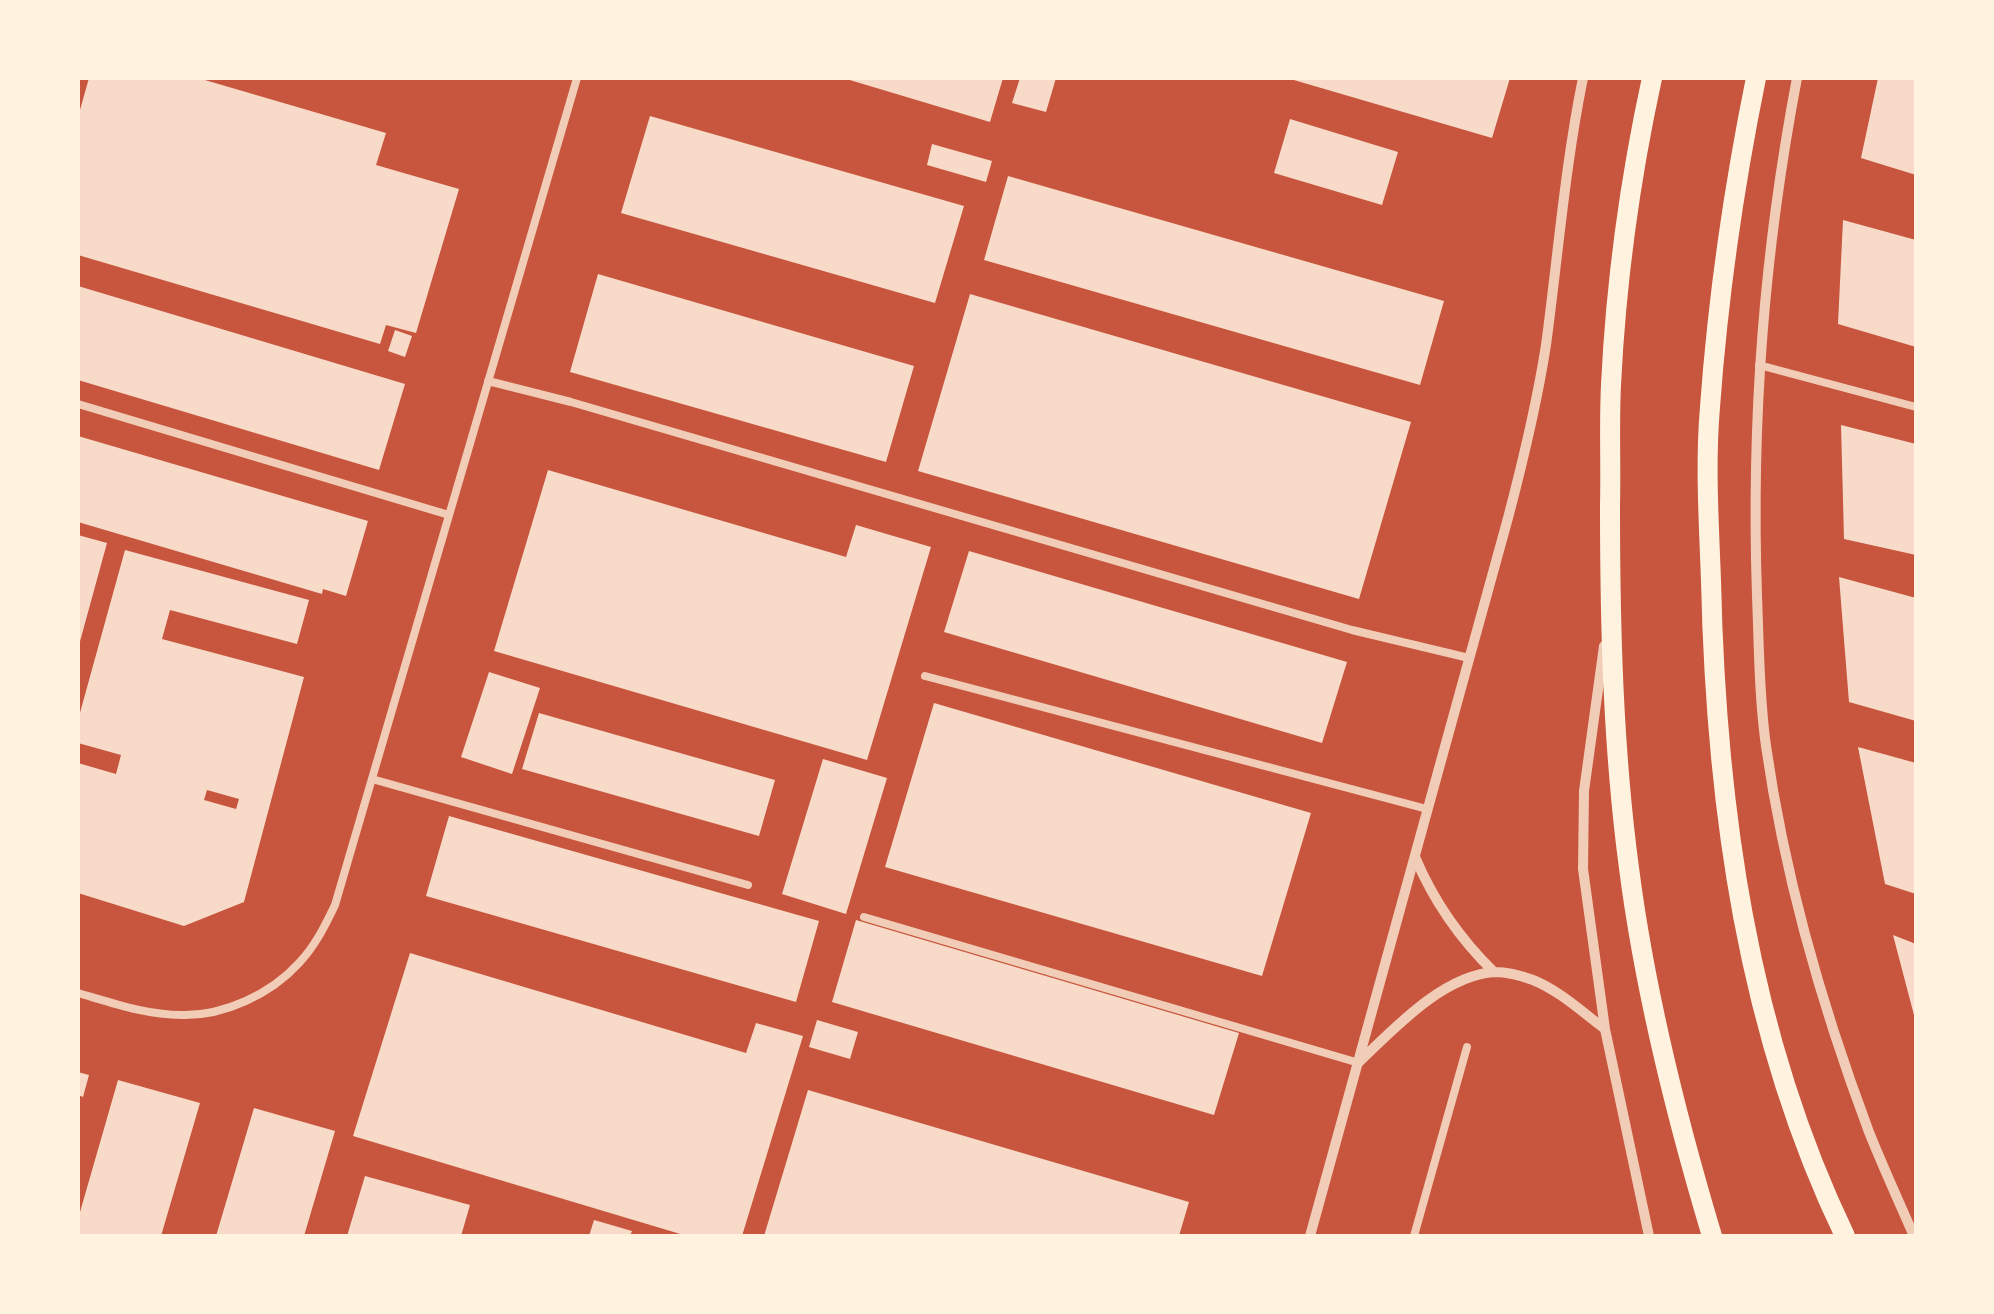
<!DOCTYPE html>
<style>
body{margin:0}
#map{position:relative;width:1994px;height:1314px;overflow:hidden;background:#c8553d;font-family:Commissioner,sans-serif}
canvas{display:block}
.frame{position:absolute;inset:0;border:80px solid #fff3e0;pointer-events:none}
</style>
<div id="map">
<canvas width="1994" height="1314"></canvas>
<div class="frame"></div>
</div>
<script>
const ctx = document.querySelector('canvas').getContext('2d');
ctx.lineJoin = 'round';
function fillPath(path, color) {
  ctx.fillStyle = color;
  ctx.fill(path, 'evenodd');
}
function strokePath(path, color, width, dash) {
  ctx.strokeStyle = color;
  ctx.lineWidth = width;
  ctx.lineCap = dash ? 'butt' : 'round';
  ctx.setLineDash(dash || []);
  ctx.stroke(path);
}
fillPath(new Path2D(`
 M89,78H198L386,133L376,165L459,189L416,333L386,325L380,344L78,255V117Z
 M843,78H1003L990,122Z
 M1020,78H1056L1046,112L1012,103Z
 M1287,78H1510L1492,138Z
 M1878,78H1916V175L1861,158Z
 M650,116L964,206L935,303L621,213Z
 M1290,119L1398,152L1382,205L1274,173Z
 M932,144L992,161L986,182L927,165Z
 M1008,176L1444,301L1420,385L984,260Z
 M1843,220L1916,240V347L1838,324Z
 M598,274L914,366L886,462L570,372Z
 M78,286L405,384L379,470L78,380Z
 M970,294L1411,422L1359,599L918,471Z
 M395,330L412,336L405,357L388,351Z
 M1841,425L1916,444V555L1844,539Z
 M78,436L368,521L346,596L323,589L322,594L78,522Z
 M548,470L846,557L856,525L931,547L867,760L494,651Z
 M78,535L107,543L79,645H78Z
 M125,550L309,600L297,644L170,610L162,639L304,677L244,902L184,926L78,893V763L116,774L121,755L78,743V720ZM207,790L239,799L236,809L204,800Z
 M969,551L1347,662L1322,743L944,632Z
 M1839,577L1916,598V721L1849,702Z
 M489,672L540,688L512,774L461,757Z
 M934,703L1311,813L1262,976L885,867Z
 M539,713L775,780L759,836L522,769Z
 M1858,747L1916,763V894L1885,884Z
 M823,759L887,778L846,914L782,894Z
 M449,816L819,921L796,1002L426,896Z
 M856,920L1239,1033L1214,1115L832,1002Z
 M1893,935L1916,944V1019H1915Z
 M410,953L746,1053L756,1023L803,1036L742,1236H687L353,1136Z
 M817,1020L858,1032L850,1059L809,1047Z
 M78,1072L89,1075L83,1097L78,1095Z
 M118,1080L200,1103L161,1236H78V1219Z
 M808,1090L1189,1202L1179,1236H764Z
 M254,1108L335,1131L304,1236H216Z
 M365,1176L470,1205L461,1236H347Z
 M594,1220L632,1231L630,1236H589Z`), '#f7dbc8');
strokePath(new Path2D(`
 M1759,365L1916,407
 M488,381L571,402L1352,630L1469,658
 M78,404L449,515
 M925,676L1427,809
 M372,779L748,885
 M864,917L1359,1063
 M78,993C112,1003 146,1015 182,1015C224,1016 271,994 299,963C315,946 325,926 335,905L577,78
 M1414,1236L1467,1047`), '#f1ccb7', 8);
strokePath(new Path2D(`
 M1797,78C1764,252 1751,418 1757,596C1759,645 1759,697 1766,746C1785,879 1822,1007 1869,1132C1883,1167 1899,1202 1914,1236
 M1604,646L1584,791L1583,869L1605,1029L1649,1236
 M1415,857C1434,902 1459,938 1494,972
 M1359,1062C1394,1029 1443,975 1495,972C1507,972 1522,976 1533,980C1560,991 1582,1012 1605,1029
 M1310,1236L1508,518C1523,461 1537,403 1546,345C1558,256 1565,166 1583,78`), '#f1ccb7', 10);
strokePath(new Path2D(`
 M1652,78C1630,179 1616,281 1611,385C1609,425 1611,465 1610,506C1610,627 1613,748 1629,868C1645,993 1676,1116 1712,1236
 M1756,78C1734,186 1718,297 1710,407C1705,465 1709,524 1711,581C1716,805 1747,1033 1845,1236`), '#fff3e0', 20);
</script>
